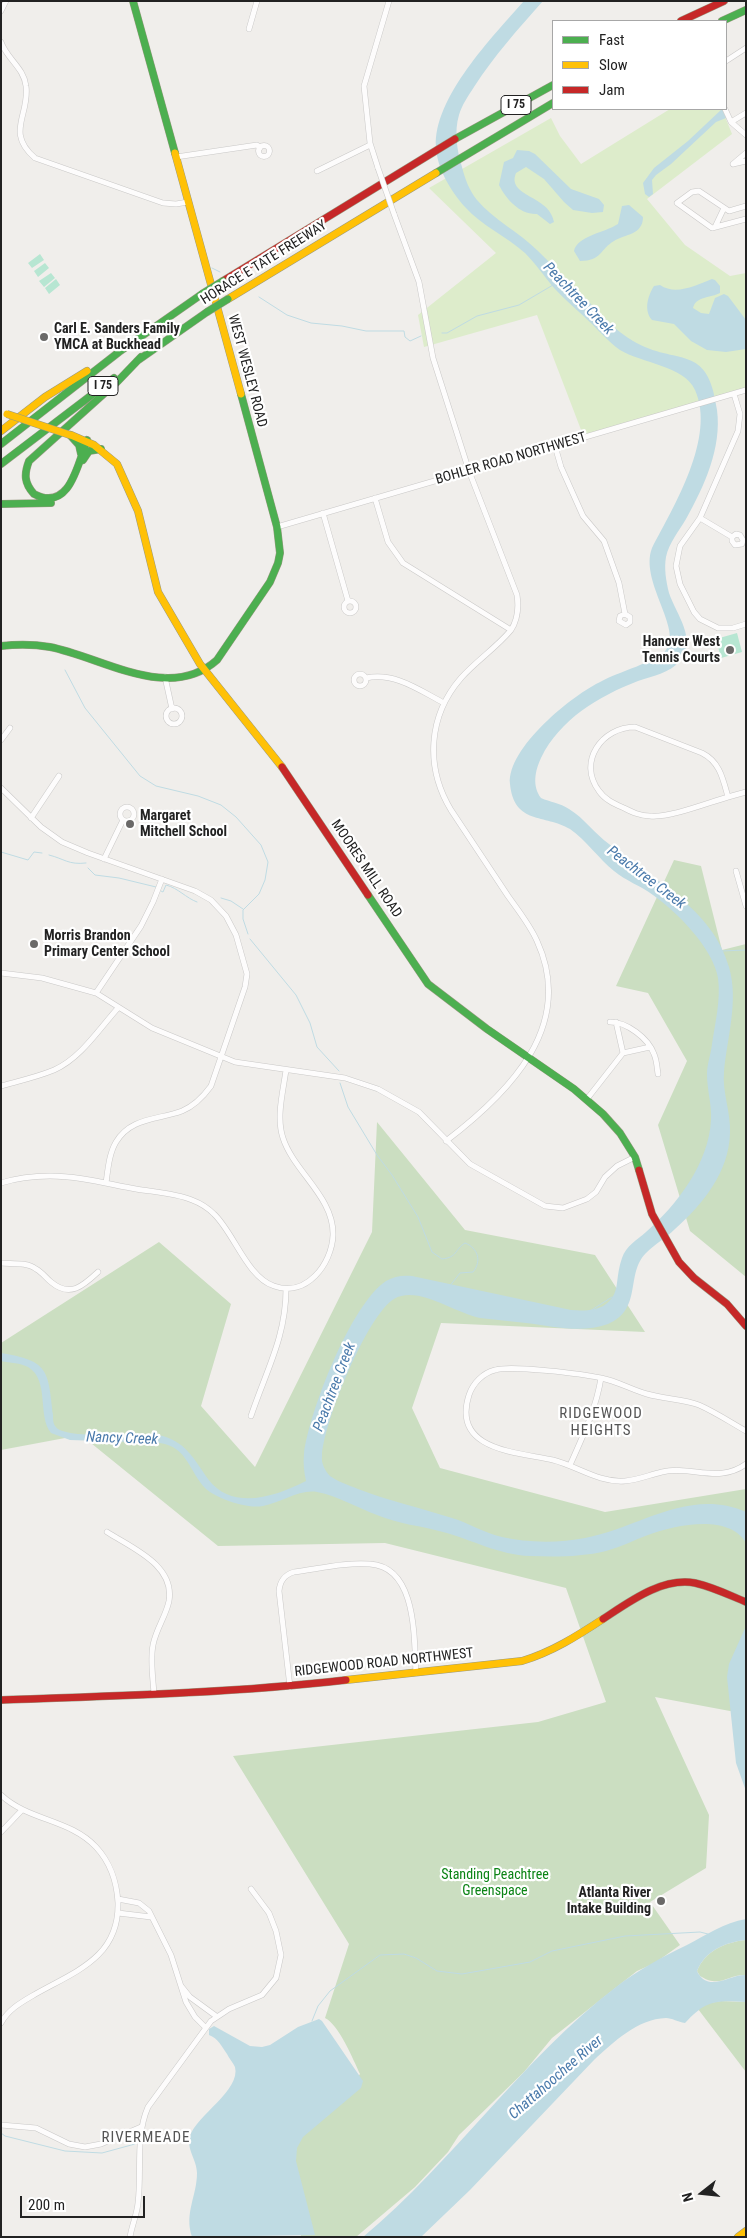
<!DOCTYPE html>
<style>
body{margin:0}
#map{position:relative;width:747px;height:2238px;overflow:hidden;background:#f0eeeb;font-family:"Roboto Condensed",sans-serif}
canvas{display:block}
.frame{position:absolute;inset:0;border:2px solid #222;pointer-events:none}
.legend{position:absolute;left:552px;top:20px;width:175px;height:90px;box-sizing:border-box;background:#fff;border:1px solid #a7a7a7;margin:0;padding:6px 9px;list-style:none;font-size:15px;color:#222}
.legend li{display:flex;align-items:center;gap:10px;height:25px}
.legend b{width:25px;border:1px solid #a7a7a7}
.north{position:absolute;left:677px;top:2168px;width:50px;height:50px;-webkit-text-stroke:4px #fff;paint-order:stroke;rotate:254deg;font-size:14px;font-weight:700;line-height:20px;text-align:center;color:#222}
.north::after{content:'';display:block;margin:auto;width:18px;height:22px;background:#222;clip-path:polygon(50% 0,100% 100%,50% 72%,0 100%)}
.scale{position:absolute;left:20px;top:2196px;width:125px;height:22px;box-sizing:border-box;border:2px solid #222;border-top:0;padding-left:6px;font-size:15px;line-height:18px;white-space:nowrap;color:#222;-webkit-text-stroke:4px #fff;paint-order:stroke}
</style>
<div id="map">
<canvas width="747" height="2238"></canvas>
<div class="frame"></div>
<ul class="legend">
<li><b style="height:6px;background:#4caf50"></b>Fast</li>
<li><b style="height:6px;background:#ffc107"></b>Slow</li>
<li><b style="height:6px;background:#c62828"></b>Jam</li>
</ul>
<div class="north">N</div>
<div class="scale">200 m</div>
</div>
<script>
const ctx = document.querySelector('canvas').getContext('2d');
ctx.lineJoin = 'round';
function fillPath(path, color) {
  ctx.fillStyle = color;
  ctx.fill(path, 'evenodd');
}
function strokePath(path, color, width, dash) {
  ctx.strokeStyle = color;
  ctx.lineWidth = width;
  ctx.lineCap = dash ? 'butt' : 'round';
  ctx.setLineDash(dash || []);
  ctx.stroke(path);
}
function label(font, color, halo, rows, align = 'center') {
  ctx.font = font + ' "Roboto Condensed",sans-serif';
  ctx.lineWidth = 4.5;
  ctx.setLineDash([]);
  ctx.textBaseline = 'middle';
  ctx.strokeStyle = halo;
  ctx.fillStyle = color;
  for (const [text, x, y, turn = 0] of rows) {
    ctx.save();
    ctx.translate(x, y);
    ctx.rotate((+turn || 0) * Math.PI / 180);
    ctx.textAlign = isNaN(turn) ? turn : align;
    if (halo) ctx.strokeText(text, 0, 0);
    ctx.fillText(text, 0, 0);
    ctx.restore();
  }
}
fillPath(new Path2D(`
 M670,109H722L732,134L647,199L685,245L730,276L746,273V388L583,435L537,315L424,347L418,315L496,253L429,188L551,118L560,136L581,164Z`), '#ddeccb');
fillPath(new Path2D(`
 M674,860L701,866L722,950L746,944V1277L690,1231L658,1125L687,1061L648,993L616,986Z
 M377,1122L465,1230L595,1255L645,1332L441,1323L412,1408L440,1468L605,1512L746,1489V1714L655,1697L709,1815L706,1868L650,1902L680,1945L655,1963L637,1971L552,2038L524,2072L459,2135L448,2152L415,2187L356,2237H301L295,2164L297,2140L329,2114L360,2074C353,2059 339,2025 325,2018L349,1944L233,1756L538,1722L606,1702L566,1588L385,1543L218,1546L81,1435L1,1450V1343L159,1242L231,1304L201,1406L255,1467L372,1232Z
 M746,1940V1975C727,1974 721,1989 700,1976L697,1971C705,1951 725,1942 746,1940Z
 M721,2001L746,2002V2072L698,2009L709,2003Z`), '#cbdec1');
fillPath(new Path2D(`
 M40,254L44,260L32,268L28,263Z
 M45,263L49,268L38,277L34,271Z
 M51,273L55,278L44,287L39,281Z
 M56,279L60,285L49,294L45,288Z
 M737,633L742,652L721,658L716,639Z`), '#b7e6d2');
fillPath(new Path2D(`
 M524,1H543C518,29 494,56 474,87C468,96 462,105 459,115C454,131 457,151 462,167C465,179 469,190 477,200C494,220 519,232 538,251C555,268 573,285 590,303C603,317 616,331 633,341C677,367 708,341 717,410C722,448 704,487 686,519C679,531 669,543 666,557C664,568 666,581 669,593C676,614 698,640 680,661C670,673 652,676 638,681C599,696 560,719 541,758C535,771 532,786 541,798C550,802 560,803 569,809C584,818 595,834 609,844C652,879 713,909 729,967C739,1001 727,1038 724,1072C722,1092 731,1112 730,1133C729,1172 703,1204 675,1229C666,1238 655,1244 646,1253C625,1274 643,1309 608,1324C581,1334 553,1326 526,1323C511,1321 495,1320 480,1318C454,1313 418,1285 394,1299C367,1315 323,1424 322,1456C321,1463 325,1471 330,1476C338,1482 349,1485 358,1489C389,1501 421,1508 452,1518C469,1523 484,1533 502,1537C527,1543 560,1543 585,1538C639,1528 689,1487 746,1512V1543C729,1513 675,1525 648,1535C634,1540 621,1547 606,1551C582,1557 555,1557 530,1556C499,1555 473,1540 443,1532C422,1526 398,1524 377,1515C358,1508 338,1496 317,1492C300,1489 280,1503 263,1506C251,1508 237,1504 226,1500C219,1497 212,1494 206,1489C189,1472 188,1447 160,1443L70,1440L51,1433C37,1416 50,1380 28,1367C21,1363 10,1363 1,1361V1353C49,1361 48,1370 53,1415C53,1421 53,1425 58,1429C71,1438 139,1435 158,1435C185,1440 194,1459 208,1479C233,1512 276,1496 306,1481C304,1472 303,1463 304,1454C309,1412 351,1304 386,1281C394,1276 403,1275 412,1276L571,1310C593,1312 614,1309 617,1283C618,1275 619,1266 622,1258C626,1246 637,1240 646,1232C677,1205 709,1163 711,1120C712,1105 707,1090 707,1074C707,1064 711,1054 712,1044C715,1024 721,999 718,978C713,948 677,912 653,895C641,886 626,881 614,871C599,859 586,840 570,829C545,814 514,825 510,784C507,748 572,695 602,681C616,673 658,661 666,650C683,629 639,581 652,548C674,506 716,437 695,390C685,366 641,363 620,350C610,343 601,333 592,324C580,312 566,301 554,288C544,276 536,264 525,253C506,236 482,226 465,207C451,191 437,169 436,147C433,98 493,36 524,1Z
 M722,109L726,118L716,122L671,164L656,175L652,180L653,194L649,197L645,194L643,183L654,168L688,141Z
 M517,150L529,151L535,154L571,189L599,199L604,205L603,212L592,213L573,210L564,202L544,179L526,167L516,173C506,197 550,195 554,222L550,224L537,214C520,215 506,199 499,185L504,162L513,158Z
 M629,205L643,217C643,235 625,234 614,241C600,249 602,261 580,261L574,251C577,236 604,233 618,224L622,206Z
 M712,279L715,280L720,286V293C711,298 696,296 693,308L701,313L709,314L715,298L724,294L728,296L746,320V349L726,352L707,350L691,341L674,324L652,320C644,311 647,297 654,286L660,285C676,296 696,285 712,279Z
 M746,1626V1791L736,1763L727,1677L729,1664Z
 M746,1919V1940C725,1942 705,1951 697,1971C708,1994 730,1974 746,1975V2002C716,2000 706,2000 685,2023C678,2022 672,2018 666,2018C637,2019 614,2042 594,2060L470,2190L421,2237H363C454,2161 522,2059 616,1987C638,1970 662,1957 687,1945C706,1935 724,1923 746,1919Z
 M319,2019L322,2021L363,2081L361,2088L303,2137L297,2148L296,2161L315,2235L192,2237C184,2213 197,2196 197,2173C197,2160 186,2149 190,2136C196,2116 241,2090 235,2067C233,2063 229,2058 227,2054C222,2047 218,2038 209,2035V2029L214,2026L250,2046L262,2047L270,2045L298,2027Z`), '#bfdbe3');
strokePath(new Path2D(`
 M212,268L220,272
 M259,297L287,315L311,323L342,326L366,331H404L405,337L410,341L421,336
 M442,333H447L477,316L519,305L553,285
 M65,670L85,708L140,776L156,786L198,796L221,805L236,817L261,845L268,862L265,880L259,894L243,910V919L248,934
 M1,852L28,860L34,852L42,853
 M49,855C65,859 68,865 86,863
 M88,868L95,875L119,878L156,887
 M161,891L163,892L166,885C178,888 186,898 197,902
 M221,898L231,901L243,909
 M250,939L296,995L310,1023L317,1047L339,1071
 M722,951L746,950
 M340,1083L348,1107L377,1155L392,1175L418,1217L432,1252L442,1259C458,1257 454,1250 465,1243C478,1248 482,1261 473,1272L460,1273L449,1287
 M590,1311L612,1297
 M312,2021L318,2006L330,1991L380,1955L404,1954L416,1958L437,1971L462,1974L530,1962L552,1951L625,1936L700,1932L708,1934
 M1,2133L5,2136L65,2151L102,2153L135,2144
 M145,2141L190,2137`), '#bfdbe3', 1);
const street = new Path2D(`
 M1,11L6,1
 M249,29L257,1
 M1,42C7,59 24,68 26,86C30,115 5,132 35,158L163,203L176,204L188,202
 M726,61L746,48
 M725,109L731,122L746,135
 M731,122L746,113
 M258.5 151a5.5 5.5 0 1 1 11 0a5.5 5.5 0 1 1-11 0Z
 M176,157L257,145L260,148
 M733,164L746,153
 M733,164L746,161
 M378,168L370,143L364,86L389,1
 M317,171L370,145
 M746,206L729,211L699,191L692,192L677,203L712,228L746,219
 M394,214L419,282L433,358L469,471L517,595C519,608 518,619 511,630C496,648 476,661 461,678C428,716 425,767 451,810C470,839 489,867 508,896C518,910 530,925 537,941C576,1026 509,1093 446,1141
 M715,227L724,208
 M734,394L740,414L738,431L700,518L680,546L676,566L680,584L694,612L700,619L718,628H733L746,624
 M555,446L561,467L583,516L604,541L619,583L625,614L630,617V622L626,625L619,621L620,616L625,614
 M375,498L388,542L403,563L511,630
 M323,513L348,601
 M700,518L732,537V541L735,545L742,544L743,540L740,535L736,534L732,537
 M277,527L746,390
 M344 607a6 6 0 1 1 12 0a6 6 0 1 1-12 0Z
 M354 680a6 6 0 1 1 12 0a6 6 0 1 1-12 0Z
 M165,677L172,709
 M366,678C395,672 419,690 444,703
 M166 716a8 8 0 1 1 16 0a8 8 0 1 1-16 0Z
 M635,727L702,753C720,762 723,779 728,797C707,803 670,818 650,816C640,816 632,812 624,808C615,804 605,800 599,791C577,762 602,727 635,727Z
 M1,740L10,728
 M1,788L41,827L62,842L88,853L195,891L211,900L226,916L236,935L247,974L245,987L211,1086C203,1097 194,1106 182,1111C158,1120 131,1117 116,1142C109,1154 108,1169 106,1183
 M728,797L746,792
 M120 814a7 7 0 1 1 14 0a7 7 0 1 1-14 0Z
 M31,818L59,776
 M104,859L123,820
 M736,871L746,906
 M1,973L42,978L96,993L152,1028L235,1062L345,1078L378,1089L419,1112L470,1164L545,1206L563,1208L587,1199L596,1192L605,1177L617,1166L635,1157
 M96,993L141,926L153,902L162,879
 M610,1022C627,1022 648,1038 654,1054C657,1061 657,1068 658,1074
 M623,1053L650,1047
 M1,1086C19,1081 37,1077 54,1070C81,1058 99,1029 118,1008
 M587,1099L623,1053L616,1022
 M1,1183C17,1178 33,1176 50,1176C79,1176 108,1184 136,1189C154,1192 175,1193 192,1200C200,1203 208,1208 214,1214C234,1233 247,1277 274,1286C306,1298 332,1264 333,1235C334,1197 294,1172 283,1138C276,1117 283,1092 286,1070
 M1,1263C12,1264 27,1262 36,1269C42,1272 46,1278 51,1282C70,1298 83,1286 98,1272
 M251,1416C266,1371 286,1337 286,1289
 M746,1431C730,1422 715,1412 699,1405C683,1399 664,1399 647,1394C632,1390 617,1381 601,1378C583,1374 511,1365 495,1370C483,1373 473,1383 469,1395C451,1451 518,1452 553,1460C577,1466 599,1483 625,1481C638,1480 649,1475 662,1472C691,1465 719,1484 746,1464
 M570,1465C583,1436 596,1409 601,1378
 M107,1532C132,1548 175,1565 169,1601C166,1616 156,1629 153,1645C150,1660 153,1678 154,1694
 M290,1687L279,1591C280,1581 284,1575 294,1572C318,1569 345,1562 370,1564C417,1567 414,1638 416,1673
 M1,1795C29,1821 70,1819 96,1847C110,1862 117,1883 118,1903C119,1959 73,1972 32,1996C20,2003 8,2010 1,2023
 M1,1832L22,1810
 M118,1899L139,1903L149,1911L171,1955L186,2002L195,2017L205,2027
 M118,1913L151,1917
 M182,1987L190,1997L216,2016
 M1,2125L36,2128L69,2144L85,2147L101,2144L141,2127
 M130,2237C132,2225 137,2214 138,2203C142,2171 135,2137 148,2107L211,2021L229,2009L262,1995L276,1978L281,1955L276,1931L269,1913L251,1889`);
const fast = new Path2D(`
 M133,1L175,153
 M722,21L746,10
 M455,139L553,85
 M436,173L553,103
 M137,361L207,312
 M70,435L79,445L81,454
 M87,440C78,463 70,513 34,494C24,483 24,474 29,461L117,382L141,357
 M1,444L119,352L202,294
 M83,460L89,451L101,449
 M1,464L114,378
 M1,504L51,503
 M1,646C18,644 33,644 50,647C102,657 169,703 217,660L270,582L278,563L280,553L277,527L241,394
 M368,895L428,984L487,1029L574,1089L603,1114L620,1133L635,1157L639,1170`);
const slow = new Path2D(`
 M175,153L241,394
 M228,299L436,173
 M1,431L45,397L87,371
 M71,435L94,445L117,464L138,511L158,592L200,664L282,767
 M346,1680L522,1661C552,1652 577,1636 603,1619
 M738,2237L746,2231`);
const jam = new Path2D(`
 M681,21L724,1
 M223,281L455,139
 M282,767L368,895
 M639,1170L652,1214L679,1262L694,1278L727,1304L746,1326
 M603,1619C629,1602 662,1577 695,1583C713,1587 729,1595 746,1602
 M1,1700C117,1696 231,1693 346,1680`);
strokePath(street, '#c9c8c7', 6);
strokePath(fast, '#999a82', 8);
strokePath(slow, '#999a82', 8);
strokePath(jam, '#999a82', 8);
strokePath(street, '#fdfcfc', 5);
strokePath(fast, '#4caf50', 7);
strokePath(slow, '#ffc107', 7);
strokePath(jam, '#c62828', 7);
const streetBridge = new Path2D(`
 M378,168L394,214`);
const fastBridge = new Path2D(`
 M202,294L223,281
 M207,312L228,299`);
const slowBridge = new Path2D(`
 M7,414L70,435`);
strokePath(streetBridge, '#c9c8c7', 6, []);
strokePath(fastBridge, '#999a82', 8, []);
strokePath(slowBridge, '#999a82', 8, []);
strokePath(streetBridge, '#fdfcfc', 5);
strokePath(fastBridge, '#4caf50', 7);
strokePath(slowBridge, '#ffc107', 7);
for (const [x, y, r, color] of [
 [44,337,5,"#6a6968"],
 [730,650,5,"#6a6968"],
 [130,824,5,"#6a6968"],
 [34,944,5,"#6a6968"],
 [661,1901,5,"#6a6968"]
]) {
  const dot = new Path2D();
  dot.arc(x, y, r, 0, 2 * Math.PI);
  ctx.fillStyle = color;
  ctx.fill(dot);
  strokePath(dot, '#fff', 2);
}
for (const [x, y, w] of [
 [516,105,30],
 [103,386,30]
]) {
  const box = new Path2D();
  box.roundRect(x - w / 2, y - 9.5, w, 19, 4);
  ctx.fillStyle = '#fff';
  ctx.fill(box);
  strokePath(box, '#222', 1);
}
label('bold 12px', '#222', null, [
 ["I 75",516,105],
 ["I 75",103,386]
]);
label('14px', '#222', '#fff', [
 ["HORACE E TATE FREEWAY",264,263,-32],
 ["WEST WESLEY ROAD",247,371,75],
 ["BOHLER ROAD NORTHWEST",511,459,-16],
 ["MOORES MILL ROAD",366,869,56],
 ["RIDGEWOOD ROAD NORTHWEST",384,1663,-6]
]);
label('bold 14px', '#222', '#fff', [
 ["Carl E. Sanders Family",54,329],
 ["YMCA at Buckhead",54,345],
 ["Hanover West",720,642,"right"],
 ["Tennis Courts",720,658,"right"],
 ["Margaret",140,816],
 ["Mitchell School",140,832],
 ["Morris Brandon",44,936],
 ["Primary Center School",44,952],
 ["Atlanta River",651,1893,"right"],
 ["Intake Building",651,1909,"right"]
], 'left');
label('14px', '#0c8416', '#fff', [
 ["Standing Peachtree",495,1875],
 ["Greenspace",495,1891]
]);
label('italic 15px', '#4a7aab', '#fff', [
 ["Peachtree Creek",578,299,46],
 ["Peachtree Creek",646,878,37],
 ["Peachtree Creek",335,1387,-69],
 ["Nancy Creek",122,1439,2],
 ["Chattahoochee River",556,2078,-41]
]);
ctx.letterSpacing = '1px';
label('15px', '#555', '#fff', [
 ["RIDGEWOOD",601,1414],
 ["HEIGHTS",601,1431],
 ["RIVERMEADE",146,2138]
]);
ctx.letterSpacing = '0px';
</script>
